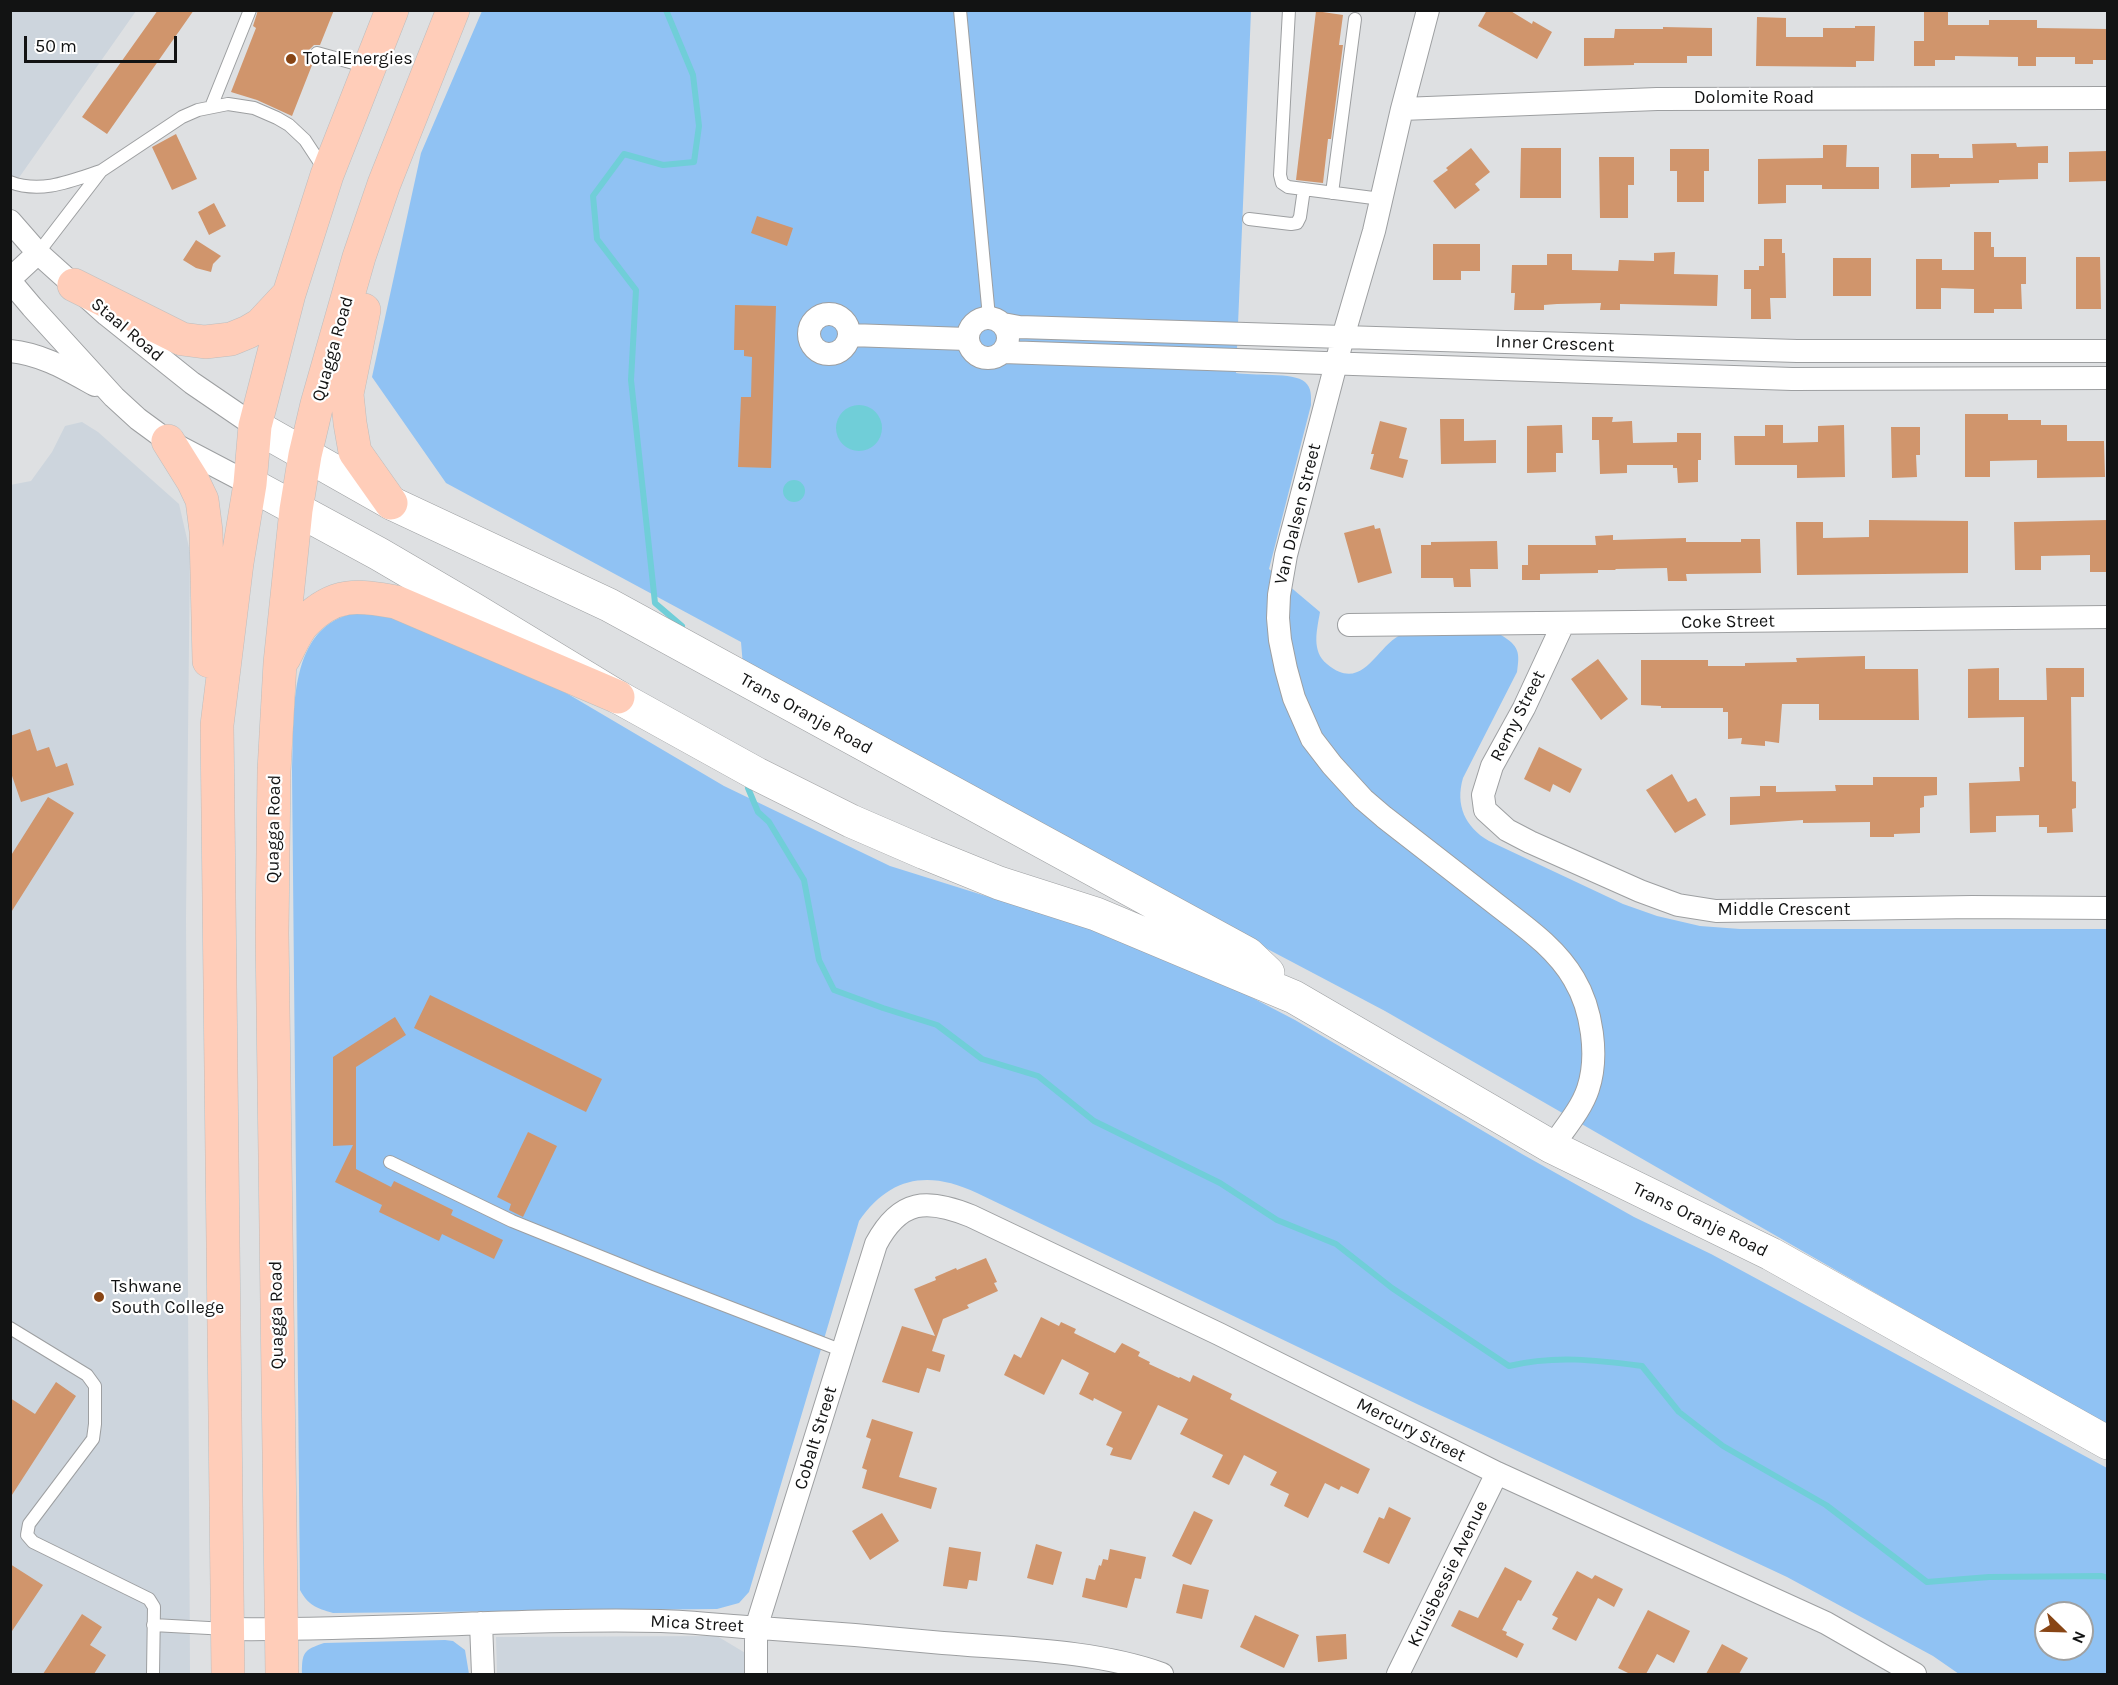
<!DOCTYPE html>
<style>
body{margin:0}
#map{position:relative;width:2118px;height:1685px;overflow:hidden;background:#dee0e2;font-family:Karla,sans-serif}
canvas{display:block}
.frame{position:absolute;inset:0;border:12px solid #121313;pointer-events:none}
.north{position:absolute;left:2034px;top:1601px;width:60px;height:60px;box-sizing:border-box;background:#fff;border:2px solid #a0a1a1;border-radius:50%;rotate:113deg;font-size:16px;font-weight:700;line-height:24px;text-align:center;color:#121313}
.north::after{content:'';display:block;margin:auto;width:21px;height:27px;background:#884515;clip-path:polygon(50% 0,100% 100%,50% 72%,0 100%)}
.scale{position:absolute;left:24px;top:36px;width:153px;height:27px;box-sizing:border-box;border:3px solid #121313;border-top:0;padding-left:8px;font-size:18px;line-height:21px;white-space:nowrap;color:#121313;-webkit-text-stroke:4px #fff;paint-order:stroke}
</style>
<div id="map">
<canvas width="2118" height="1685"></canvas>
<div class="frame"></div>
<div class="north">N</div>
<div class="scale">50 m</div>
</div>
<script>
const ctx = document.querySelector('canvas').getContext('2d');
ctx.lineJoin = 'round';
function paint(path, color) { ctx.fillStyle = color; ctx.fill(path, 'evenodd'); }
function stroke(path, color, width, dash) { ctx.strokeStyle = color; ctx.lineWidth = width; ctx.lineCap = dash ? 'butt' : 'round'; ctx.setLineDash(dash || []); ctx.stroke(path); }
function drawText(font, color, halo, rows, align = 'center') {
  ctx.font = font + ' Karla,sans-serif'; ctx.lineWidth = 4.5; ctx.setLineDash([]); ctx.textBaseline = 'middle'; ctx.strokeStyle = halo; ctx.fillStyle = color; for (const [text, x, y, turn = 0] of rows) {
    ctx.save(); ctx.translate(x, y); ctx.rotate((+turn || 0) * Math.PI / 180); ctx.textAlign = isNaN(turn) ? turn : align; if (halo) ctx.strokeText(text, 0, 0); ctx.fillText(text, 0, 0); ctx.restore();
  }
}
paint(new Path2D(`
 M11,11h125l-125,178z
 M82,422l16,10 81,72 11,48 -4,367 4,755h-179l-1,-1189 21,-4 21,-29 13,-26z
 M717,1636l50,30v8h-270l-1,-37z`), '#cdd5dd');
paint(new Path2D(`
 M482,11h769l-15,362c16,3 58,-1 69,9 7,6 6,15 6,23l-42,164 51,43c-3,18 -9,39 7,52 37,31 50,-21 76,-30 8,-2 20,0 28,0 23,1 47,1 70,1 18,11 19,17 16,37l-54,106c-8,27 2,49 26,63l134,63 34,12 43,10 40,3h367v497l-722,-415 -381,-201 -261,-144 -2,-24 -295,-159 -74,-106 49,-224z
 M379,609l155,65 190,112 166,80 233,73 74,30 98,51 227,134 112,63 77,37 396,214v206h-148l-26,-18 -146,-79 -368,-172 -442,-212c-48,-23 -87,-17 -118,28l-110,371 -10,11 -22,6 -384,4c-17,-5 -25,-8 -33,-23l-8,-818c3,-52 -7,-141 59,-158 9,-3 19,-3 28,-5zM2046,1613h36v36h-36z
 M445,1640l8,1 12,9 4,24h-167c0,-21 1,-24 22,-31z`), '#90c2f3');
paint(new Path2D(`
 M836 428a23 23 0 1 1 46 0a23 23 0 1 1-46 0Z
 M783 491a11 11 0 1 1 22 0a11 11 0 1 1-22 0Z`), '#70ced8');
stroke(new Path2D(`
 M666,10l27,65 6,51 -5,36 -31,3 -39,-11 -31,42 4,43 39,51 -5,90 24,223 27,23
 M748,788l10,24 11,10 35,58 15,80 15,30 49,18 54,17 45,34 56,17 56,45 126,62 57,37 59,24 56,44 117,78c46,-11 87,-6 133,0l37,46 44,34 103,59 101,77 62,-5 113,-1 6,2`), '#70ced8', 6);
paint(new Path2D(`
 M158,10h36l-87,124 -25,-17z
 M258,10h76l-14,35h-6l-5,5v6l5,4 -22,56 -35,-16 -26,-8 25,-64 -3,-2z
 M1487,10h22l23,14 1,-3 19,11 -15,27 -59,-33z
 M1924,10h24v15h41v-5h48v8l71,1v31h-15v4h-18v-7h-39v9h-18v-9l-63,-1v4h-20v6h-21v-25h10z
 M1316,11l27,4 -4,30h4l-12,94h-3l-5,44 -27,-3z
 M1757,17l29,1v19h37v-9h32v-2h20l-1,35h-18v6l-100,-1z
 M1663,27l49,1v28h-25v7h-53v2l-50,1v-28h30l1,-9h48z
 M176,134l21,45 -25,11 -20,-43z
 M2016,143l1,4 31,-1v17h-10v16l-39,1v3l-49,1v3l-39,1v-34h28v4h34l-1,-14z
 M1823,145h24l-1,22h33v22h-57v-4h-36v18l-28,1v-45l65,-1z
 M1471,148l19,24 -15,12 5,6 -25,19 -22,-28 15,-11 -2,-2z
 M1521,148h40v50h-41z
 M1670,149h39v22h-5v31h-27v-31h-7z
 M2108,151v30l-39,1v-30z
 M1599,157h35v28h-6v33h-28z
 M214,203l12,23 -17,9 -11,-23z
 M757,216l36,12 -6,18 -36,-13z
 M1974,232h17v15h3v10h32v27h-5l1,25h-28v4h-20v-24l-33,-1v21h-25v-50h26v11h32z
 M1764,239h18v14h3l1,45h-16l1,21h-20v-30h-7v-19h15v-4h5z
 M196,240l25,16 -8,8 -2,8 -15,-4 -13,-8z
 M1433,244h47v27h-19v9h-28z
 M1675,252l-1,22 44,1 -1,31 -97,-2v6h-20l1,-7 -44,1 -13,1v5h-30l1,-17h-4l1,-28h35v-11h25v16l46,1 1,-11 35,1v-8z
 M2076,257h24l1,52h-25z
 M1833,258h38v38h-38z
 M735,305l41,1 -5,162 -33,-1 3,-70h10l1,-40 -8,-1v-6h-10z
 M1965,414h43v6h33v5h26v16h37l1,36 -68,1v-18l-47,1v16h-25z
 M1592,417h21l-1,5 20,-1 1,22 44,-1v-9h24v27h-3v22l-20,1 -1,-15h-4v-3h-46v8l-27,1 -1,-34h-7z
 M1440,419h24v22l32,-1v23l-55,1z
 M1380,421l27,7 -8,30 9,2 -5,18 -33,-9 4,-15h-3z
 M1562,425l1,28h-7v19l-29,1v-47z
 M1765,425h18v18l35,-1v-16l26,-1 1,52 -48,1v-13h-62l-1,-29h31z
 M1891,427h29v28h-4l1,22 -25,1z
 M1869,520l99,1v52l-171,2 -1,-53h27v16l46,-1z
 M2108,520v52h-18v-17l-49,1v14h-26l-1,-48z
 M1374,525l1,4 5,-1 12,45 -34,10 -14,-50z
 M1613,535v5l73,-2v4h55v-3h19l1,34 -75,1 1,7h-19l-1,-13 -52,1 1,1h-18v3l-58,1v6h-18v-15h6v-20h68l-1,-9z
 M1497,541l1,28h-28l1,18h-17l-1,-9h-32v-33h10v-3z
 M1865,656v13h53l1,51h-100v-16h-37l-3,39 -14,-2v5l-24,-2 1,-6 -14,1v-27h-5v-4h-62v-2l-20,-1v-45h67v6h37v-3l52,-1 -1,-4z
 M1598,659l30,40 -27,21 -30,-41z
 M1999,668v32h48l-1,-32h38v29h-13l1,84 4,1v26l-4,1 1,23 -26,1v-6h-8v-12l-43,1v16l-26,1 -1,-50 51,-2 -1,-14h5v-50l-56,1v-49z
 M30,729l7,22 12,-4 7,20 11,-4 7,22 -53,17 -11,-32v-34z
 M1539,747l43,22 -12,24 -17,-9 -3,8 -26,-13z
 M1672,774l16,28 8,-4 10,17 -31,18 -29,-43z
 M1873,777h64v18l-13,1v11l-4,1v25l-26,1v3h-24v-15l-67,1v-3l-73,5v-28l30,-1v-10h16v6l60,-1 -1,-6h38z
 M48,797l26,16 -64,101v-57z
 M430,995l172,84 -16,33 -172,-84z
 M395,1017l11,18 -50,32v102l35,18 3,-6 59,29 -2,5 52,25 -9,19 -52,-25 -3,7 -60,-29 3,-7 -47,-23 18,-37 -20,1v-89z
 M528,1132l29,14 -34,71 -14,-7 2,-6 -14,-7z
 M986,1258l11,24 -3,1 4,8 -31,14 2,3 -26,11 -11,32 13,4 -5,17 -13,-4 -8,25 -37,-11 20,-56 33,10 -21,-47 22,-9 -1,-3 21,-9 1,2z
 M1041,1317l18,9 2,-4 15,7 -2,4 41,20 7,-10 18,9 -2,4 12,6 -1,2 30,14 1,-1 10,5 3,-7 39,19 -2,5 140,70 -12,25 -17,-8 -2,4 -14,-7 -17,35 -24,-12 5,-12 -19,-9 7,-13 -33,-17 -15,30 -17,-8 11,-22 -43,-21 8,-15 -30,-14 -27,55 -21,-5 3,-7 -7,-3 16,-33 -28,-14 -1,3 -14,-7 10,-21 -27,-14 -18,36 -40,-20 10,-21 7,4z
 M56,1382l20,14 -66,102v-100l25,16z
 M872,1419l41,13 -14,45 38,11 -6,21 -69,-21 5,-18 -5,-2 9,-29 -5,-2z
 M1389,1507l22,11 -22,46 -26,-12 16,-35 5,2z
 M1194,1511l19,9 -22,45 -19,-9z
 M882,1513l17,28 -29,19 -18,-29z
 M1036,1544l26,8 -9,33 -26,-7z
 M949,1547l32,5 -4,29 -8,-1 -2,9 -24,-3z
 M1110,1549l36,8 -5,22 -6,-1 -8,30 -45,-11 4,-19 9,2 4,-15 2,1 2,-7 5,1z
 M10,1564l33,21 -33,49z
 M1505,1567l27,14 -11,20 -3,-1 -16,30 5,2 -1,3 18,9 -7,14 -66,-32 8,-16 19,8z
 M1577,1571l15,8 3,-4 28,14 -9,18 -16,-9 -22,43 -24,-12 6,-11 -6,-3z
 M1183,1584l26,6 -7,29 -26,-6z
 M1648,1610l42,21 -16,32 -17,-9 -11,20h-16l-12,-6z
 M82,1614l20,13 -12,18 16,10 -12,19h-51z
 M1255,1615l44,20 -15,33 -44,-21z
 M1346,1634l1,25 -29,3 -2,-26z
 M1722,1644l26,14 -9,16h-33z`), '#d0956c');
const service = new Path2D(`
 M960,10l29,307
 M1289,10l-9,165 2,8 6,4 93,12
 M317,53l51,14
 M211,107l39,-97
 M10,182c31,12 61,-1 91,-11
 M1332,193l23,-174
 M1249,219l42,5 6,-1 3,-6 4,-28
 M38,253l63,-82 81,-54 16,-7 30,-6 26,4 23,10 12,7 16,15 19,29
 M390,1162l122,59 139,56 192,74
 M10,1328l77,47 8,11v38l-2,15 -64,85 -2,11 6,7 116,57 5,8 -1,67
 M153,1625l74,4`);
const minor = new Path2D(`
 M1428,10l-26,99 -28,122 -31,106 -57,218 -7,40 -1,23 2,22 6,29 8,29 18,41 20,26 31,34 21,18c36,28 72,56 108,84 29,23 63,45 82,78 18,30 25,77 14,110 -7,21 -24,40 -36,58
 M1402,109l255,-10 451,-1
 M10,221l28,32 69,62 85,68 63,43
 M10,279l28,-26
 M10,281l22,26 82,90 24,22 30,22 82,43
 M809 334a20 20 0 1 1 40 0a20 20 0 1 1-40 0Z
 M968 338a20 20 0 1 1 40 0a20 20 0 1 1-40 0Z
 M1003,324l16,3 778,24h311
 M850,335l117,4
 M10,351c32,3 58,19 85,34
 M1003,352l789,27 316,-1
 M1563,624l-39,84 -32,58 -9,29 2,15 22,20 23,12 110,49 38,14 38,6 256,-4 136,1
 M1349,625l759,-8
 M481,1623l2,51
 M227,1629c145,2 290,-11 434,-8 33,1 66,5 99,7 61,4 122,9 183,15 72,6 152,7 219,31
 M756,1674v-46l120,-384c24,-45 51,-46 95,-28l248,118 278,139 329,150 89,51
 M1398,1674l99,-201`);
const secondary = new Path2D(`
 M255,426l136,77 218,102 639,349 20,19
 M250,484l129,70 94,55 145,88 139,77 94,47 74,32 74,30 97,31 198,83 258,150 219,107 337,189`);
const primary = new Path2D(`
 M74,285l108,54 23,3 26,-3 17,-7 12,-7 28,-30
 M364,310l-17,84 3,29 5,29 36,51
 M168,441l25,40 9,19 4,31 3,130
 M284,658c6,-11 12,-27 21,-36 29,-30 53,-27 91,-20l222,95
 M228,1674l-11,-949 20,-162 13,-79 5,-58 34,-132 38,-119 65,-165
 M282,1674l-10,-741 2,-162 6,-108 16,-153 9,-55 12,-51 42,-147 25,-73 69,-174`);
stroke(service, '#9d9fa1', 14);
stroke(minor, '#9d9fa1', 24);
stroke(secondary, '#9d9fa1', 34);
stroke(primary, '#bdbdbd', 34);
stroke(service, '#fff', 12);
stroke(minor, '#fff', 22);
stroke(secondary, '#fff', 33);
stroke(primary, '#ffcdb9', 33);
for (const [x, y, r, color] of [
 [291,59,6,"#884515"],
 [99,1297,6,"#884515"]
]) { const dot = new Path2D(); dot.arc(x, y, r, 0, 2 * Math.PI); ctx.fillStyle = color; ctx.fill(dot); stroke(dot, '#fff', 2); }
drawText('18px', '#121313', '#fff', [
 ["TotalEnergies",303,59],
 ["Tshwane",111,1287],
 ["South College",111,1308]
], 'left');
drawText('18px', '#121313', '#fff', [
 ["Dolomite Road",1754,98],
 ["Staal Road",127,330,40],
 ["Inner Crescent",1555,344,2],
 ["Quagga Road",333,349,-74],
 ["Van Dalsen Street",1298,514,-76],
 ["Coke Street",1728,622,-1],
 ["Trans Oranje Road",806,714,29],
 ["Remy Street",1518,716,-63],
 ["Quagga Road",274,829,-89],
 ["Middle Crescent",1784,910],
 ["Trans Oranje Road",1700,1220,26],
 ["Quagga Road",277,1315,-91],
 ["Mercury Street",1411,1430,27],
 ["Cobalt Street",816,1438,-73],
 ["Kruisbessie Avenue",1448,1574,-64],
 ["Mica Street",697,1624,3]
]);
</script>
